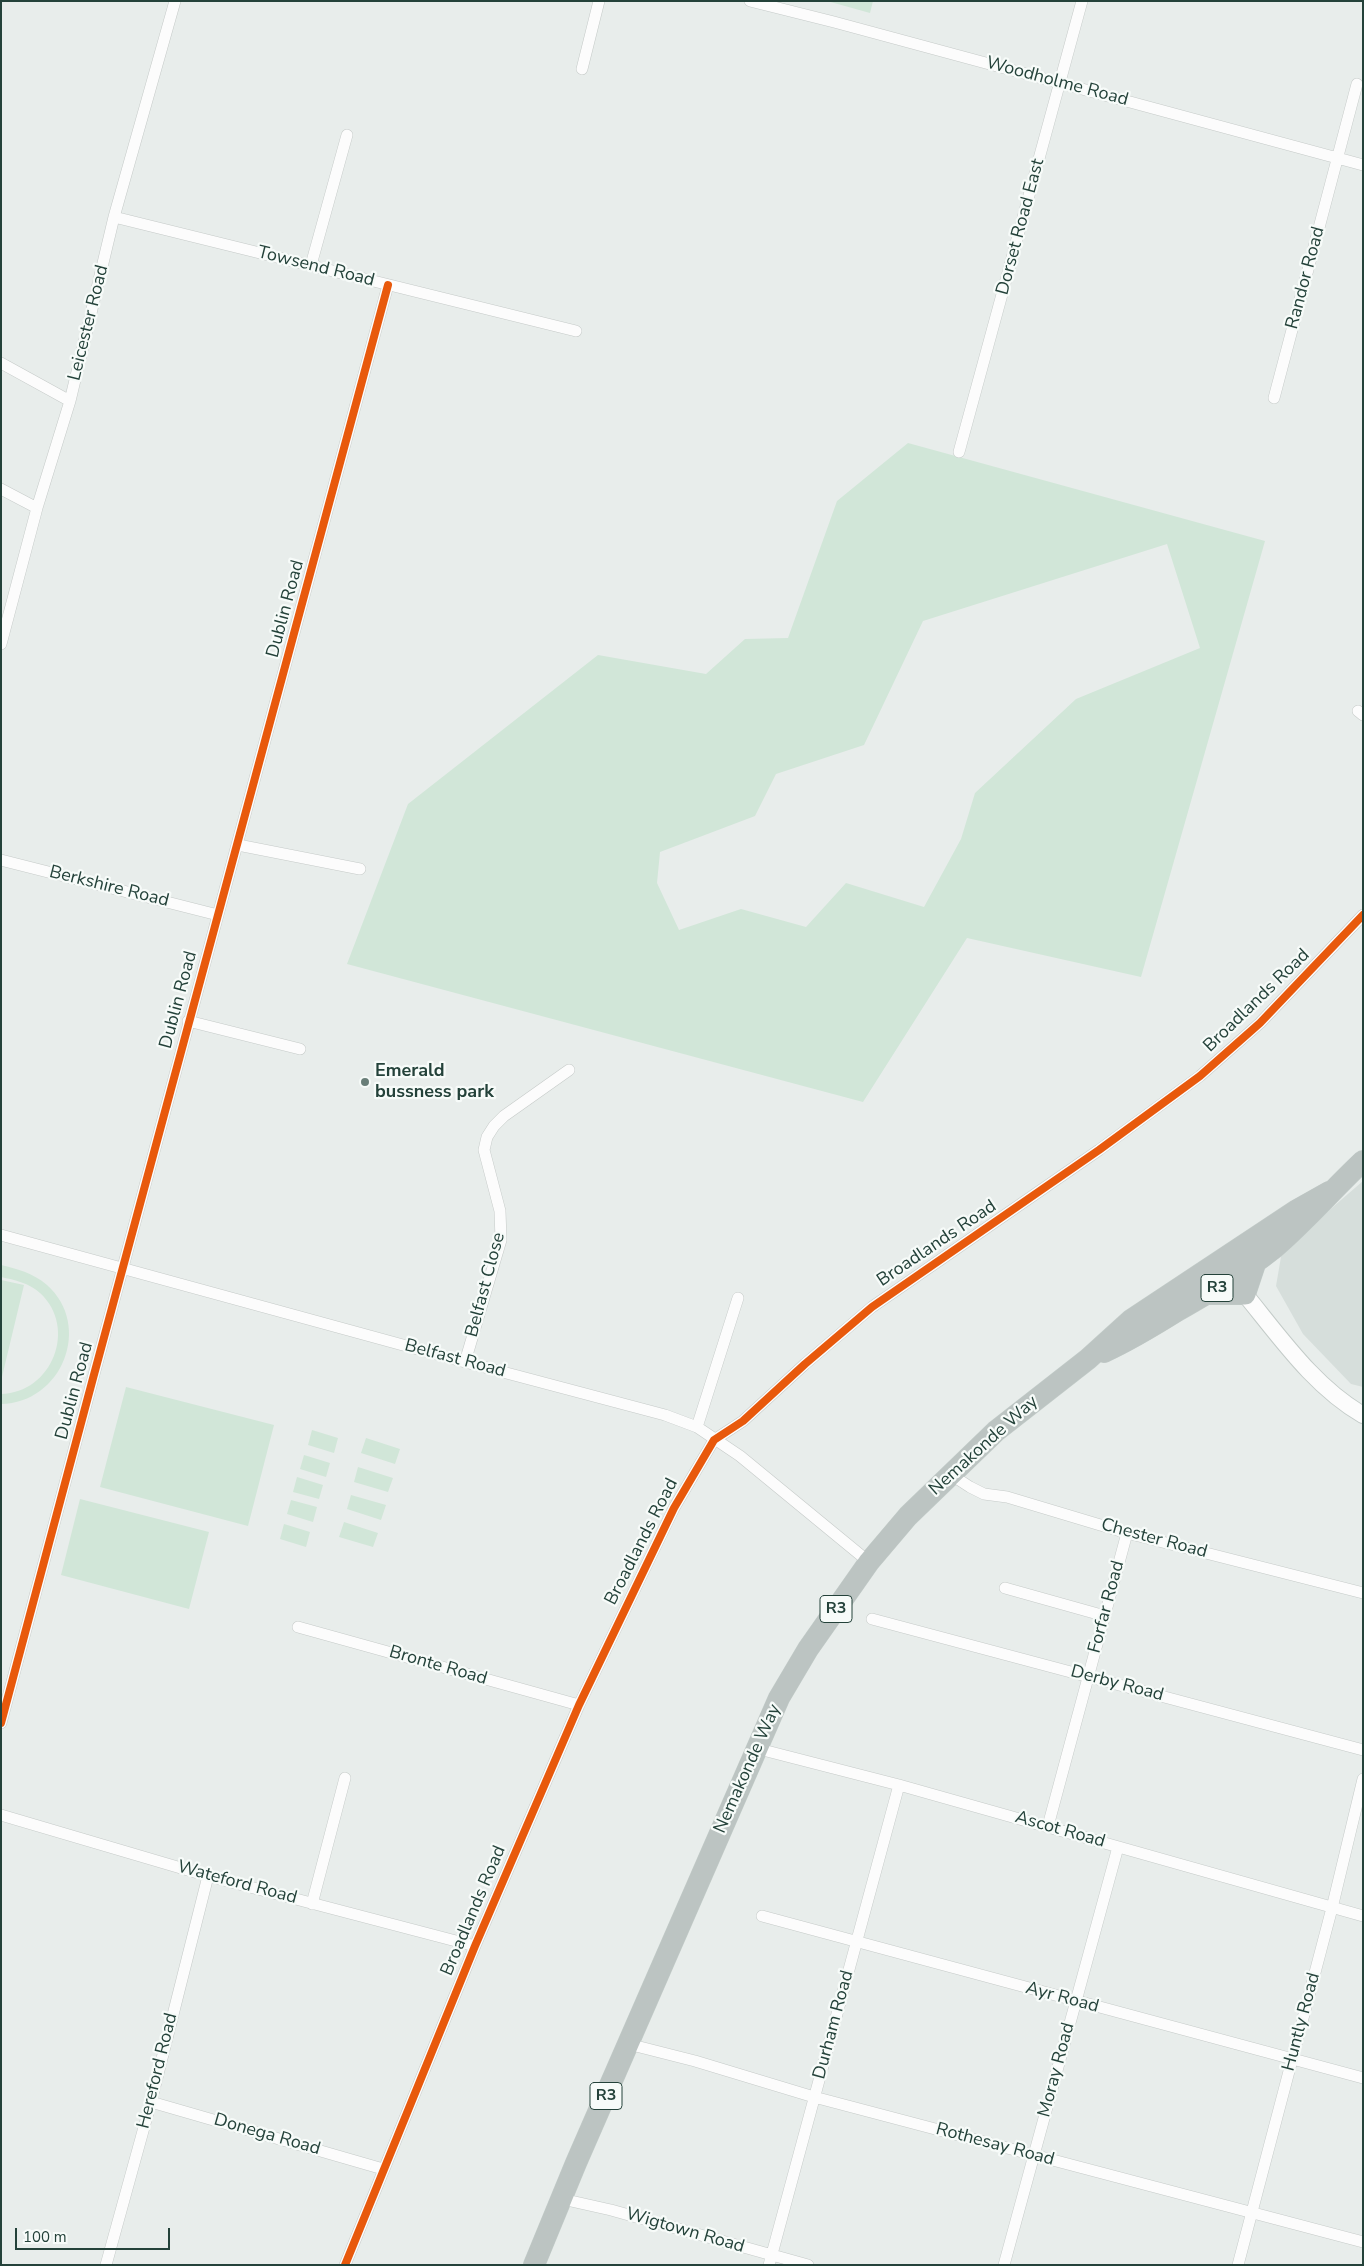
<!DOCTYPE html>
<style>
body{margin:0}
#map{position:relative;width:1364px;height:2266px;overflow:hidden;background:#e8edeb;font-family:"Nunito Sans",sans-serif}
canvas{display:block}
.frame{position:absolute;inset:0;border:2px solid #24423a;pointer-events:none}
.scale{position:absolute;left:15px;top:2228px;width:155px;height:22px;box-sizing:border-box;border:2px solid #24423a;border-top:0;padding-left:6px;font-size:15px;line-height:18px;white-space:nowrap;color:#24423a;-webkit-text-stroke:4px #f7fbf9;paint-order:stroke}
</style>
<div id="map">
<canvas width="1364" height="2266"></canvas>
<div class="frame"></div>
<div class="scale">100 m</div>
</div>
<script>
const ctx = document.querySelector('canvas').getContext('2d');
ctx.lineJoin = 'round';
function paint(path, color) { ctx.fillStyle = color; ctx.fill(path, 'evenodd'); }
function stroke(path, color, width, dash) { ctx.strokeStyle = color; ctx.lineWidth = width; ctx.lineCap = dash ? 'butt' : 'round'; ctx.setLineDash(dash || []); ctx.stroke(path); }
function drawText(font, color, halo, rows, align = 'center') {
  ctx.font = font + ' "Nunito Sans",sans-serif'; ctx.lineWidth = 4.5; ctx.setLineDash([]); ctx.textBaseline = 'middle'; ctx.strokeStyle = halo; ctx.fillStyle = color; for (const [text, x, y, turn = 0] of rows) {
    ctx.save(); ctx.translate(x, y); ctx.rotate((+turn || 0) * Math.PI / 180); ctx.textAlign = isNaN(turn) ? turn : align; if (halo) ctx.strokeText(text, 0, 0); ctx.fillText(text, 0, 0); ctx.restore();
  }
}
paint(new Path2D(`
 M1363,1181v206l-12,-3 -48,-50 -27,-48 6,-35z`), '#d6dedb');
paint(new Path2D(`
 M827,1h46l-3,12z
 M908,443l357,98 -124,436 -174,-39 -104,164 -516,-138 61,-160 190,-149 108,19 39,-35 43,-1 49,-137zM1167,544l33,104 -124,51 -101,94 -14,46 -37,68 -78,-24 -40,44 -65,-18 -62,21 -22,-47 3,-31 95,-36 21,-42 88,-29 59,-124z
 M1,1265c17,4 32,8 46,20 46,41 15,118 -46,119v-10c51,-1 77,-66 39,-101 -11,-10 -25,-13 -39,-16z
 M1,1280l23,5 -23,96z
 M126,1387l148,38 -26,101 -148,-39z
 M312,1430l26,8 -4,15 -26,-8z
 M366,1438l34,11 -5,15 -34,-11z
 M304,1455l26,8 -4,14 -26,-8z
 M358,1467l35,11 -5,14 -34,-10z
 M297,1477l26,8 -4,14 -26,-7z
 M351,1495l35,10 -5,15 -34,-11z
 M80,1499l129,33 -20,77 -128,-34z
 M291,1500l26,7 -4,15 -26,-8z
 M344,1522l34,11 -5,14 -34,-10z
 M284,1524l26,8 -4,15 -26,-8z`), '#d1e6d8');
const street = new Path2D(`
 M750,1l84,21 529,143
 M582,69l17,-68
 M114,217l462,114
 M311,265l36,-130
 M1,363l69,38
 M1274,398l83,-314
 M959,452l123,-451
 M1,489l36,19
 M1,644l36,-136 33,-107 44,-184 61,-216
 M1358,711l5,4
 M238,845l122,24
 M1,860l217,55
 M188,1021l112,28
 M1,1235l464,127 200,53 32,12 43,29 129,106
 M465,1362l36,-122 -1,-29 -16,-61 3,-13 7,-11 10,-10 65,-46
 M697,1427l41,-129
 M950,1474l20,13 14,7 23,3 120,36 236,60
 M1005,1588l100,28
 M872,1619l491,131
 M298,1627l281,78
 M1,1723c127,-480 259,-959 387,-1438
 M755,1748l144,37 464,131
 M1,1815l207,61 267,70
 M1048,1826l79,-293
 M312,1904l33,-126
 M762,1916l601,162
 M628,2044l67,17 119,36 549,145
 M151,2102l232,67
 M562,2199l49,11 197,55
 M106,2265l45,-163 57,-226
 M345,2265l130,-319 104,-241 95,-197 40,-68 29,-19 62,-57 67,-57 227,-157 101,-74 60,-53 103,-108
 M769,2265l130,-480
 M1004,2265l114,-418
 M1238,2265l94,-357 31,-129`);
const secondary = new Path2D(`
 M1238,1286c38,45 73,99 125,129`);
const highway = new Path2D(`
 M1207,1294h38l11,-33
 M1104,1352c26,-12 49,-26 73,-41 33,-19 66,-38 96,-62 32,-27 59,-59 90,-88
 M534,2265l42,-102 203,-465 29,-49 61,-87 39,-46 88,-85 92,-72 43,-39 166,-110 32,-18`);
stroke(street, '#c5cac8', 12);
stroke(secondary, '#c3cbc8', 18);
stroke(highway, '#c3ccc9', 22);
stroke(street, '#fcfcfc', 11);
stroke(secondary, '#fcfcfc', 16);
stroke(highway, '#bcc4c2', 21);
stroke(new Path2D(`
 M1,1723c127,-480 259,-959 387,-1438
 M345,2265l130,-319 104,-241 95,-197 40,-68 29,-19 62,-57 67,-57 227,-157 101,-74 60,-53 103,-108`), '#e8590c', 8);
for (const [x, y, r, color] of [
 [365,1082,5,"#697e78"]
]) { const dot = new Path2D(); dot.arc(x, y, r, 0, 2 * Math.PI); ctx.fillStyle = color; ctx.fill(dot); stroke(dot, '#f7fbf9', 2); }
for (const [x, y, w] of [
 [1217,1288,32],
 [836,1609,32],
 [606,2096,32]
]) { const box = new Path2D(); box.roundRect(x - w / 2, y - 13.5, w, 27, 4); ctx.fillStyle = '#f7fbf9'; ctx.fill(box); stroke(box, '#24423a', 1); }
drawText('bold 16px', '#24423a', null, [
 ["R3",1217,1288],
 ["R3",836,1609],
 ["R3",606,2096]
]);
drawText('18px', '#24423a', '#f7fbf9', [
 ["Woodholme Road",1057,82,15],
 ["Dorset Road East",1021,227,-75],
 ["Towsend Road",316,267,14],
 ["Randor Road",1306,278,-75],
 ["Leicester Road",89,323,-76],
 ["Dublin Road",286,609,-75],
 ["Berkshire Road",109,887,14],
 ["Dublin Road",179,1000,-75],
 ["Broadlands Road",1257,1001,-44],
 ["Broadlands Road",937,1244,-34],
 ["Belfast Close",486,1285,-75],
 ["Belfast Road",455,1359,15],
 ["Dublin Road",75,1391,-75],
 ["Nemakonde Way",984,1446,-42],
 ["Chester Road",1154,1539,15],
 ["Broadlands Road",642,1542,-63],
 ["Forfar Road",1107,1607,-75],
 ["Bronte Road",438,1666,16],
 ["Derby Road",1117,1684,15],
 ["Nemakonde Way",748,1769,-66],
 ["Ascot Road",1060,1830,16],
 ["Wateford Road",237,1883,15],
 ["Broadlands Road",474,1911,-67],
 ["Ayr Road",1062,1998,15],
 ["Huntly Road",1302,2022,-75],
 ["Durham Road",834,2025,-75],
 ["Moray Road",1057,2070,-75],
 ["Hereford Road",158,2071,-76],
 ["Donega Road",267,2135,16],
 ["Rothesay Road",995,2145,15],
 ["Wigtown Road",685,2231,16]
]);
drawText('bold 18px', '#24423a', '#f7fbf9', [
 ["Emerald",375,1072],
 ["bussness park",375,1093]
], 'left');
</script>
